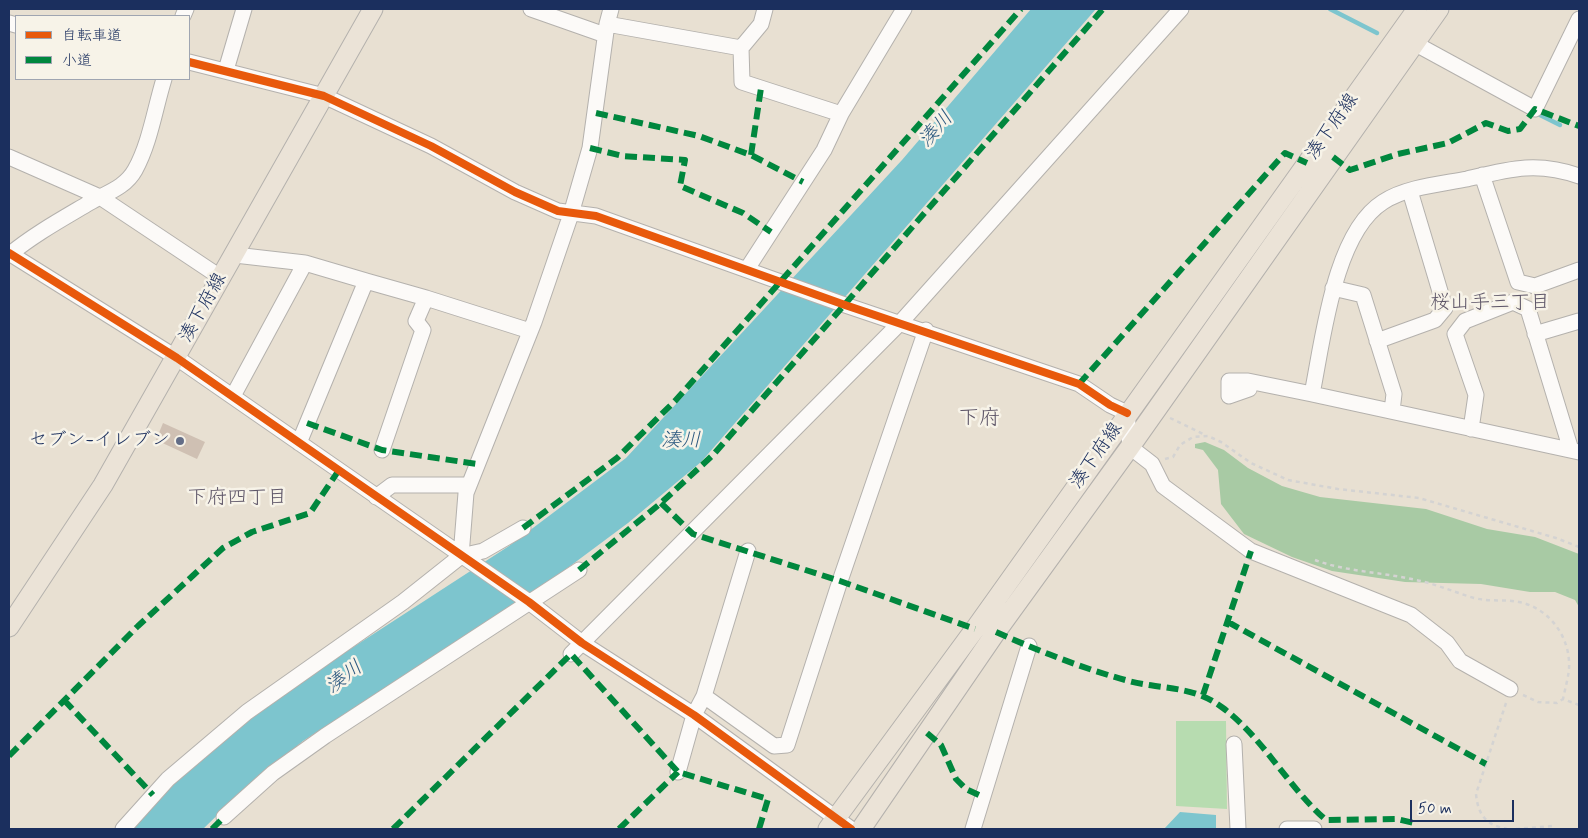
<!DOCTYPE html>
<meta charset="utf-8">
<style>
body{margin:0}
#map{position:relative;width:1588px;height:838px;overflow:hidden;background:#e8e0d2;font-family:Mynerve,"Klee One",sans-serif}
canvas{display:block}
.frame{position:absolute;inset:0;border:10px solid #1b2f5e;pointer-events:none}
.legend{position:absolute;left:15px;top:15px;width:175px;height:65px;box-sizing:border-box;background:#f7f3e8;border:1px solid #9fa5b1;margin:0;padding:6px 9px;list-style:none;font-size:15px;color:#1b2f5e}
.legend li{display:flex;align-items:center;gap:10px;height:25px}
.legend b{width:25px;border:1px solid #9fa5b1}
.scale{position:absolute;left:1410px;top:800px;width:104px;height:22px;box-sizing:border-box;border:2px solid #1b2f5e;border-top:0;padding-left:6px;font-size:15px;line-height:18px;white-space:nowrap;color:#1b2f5e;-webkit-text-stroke:4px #f7f3e8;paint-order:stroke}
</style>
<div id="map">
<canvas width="1588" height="838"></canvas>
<div class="frame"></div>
<ul class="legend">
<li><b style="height:6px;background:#e8590c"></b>自転車道</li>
<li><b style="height:6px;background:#00873e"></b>小道</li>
</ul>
<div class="scale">50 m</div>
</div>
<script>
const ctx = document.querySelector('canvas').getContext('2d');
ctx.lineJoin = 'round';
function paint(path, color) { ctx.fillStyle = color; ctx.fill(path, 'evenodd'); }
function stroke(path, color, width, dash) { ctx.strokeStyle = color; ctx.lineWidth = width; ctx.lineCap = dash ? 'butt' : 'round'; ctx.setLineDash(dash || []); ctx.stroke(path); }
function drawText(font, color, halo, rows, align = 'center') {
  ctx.font = font + ' Mynerve,"Klee One",sans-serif'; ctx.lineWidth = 5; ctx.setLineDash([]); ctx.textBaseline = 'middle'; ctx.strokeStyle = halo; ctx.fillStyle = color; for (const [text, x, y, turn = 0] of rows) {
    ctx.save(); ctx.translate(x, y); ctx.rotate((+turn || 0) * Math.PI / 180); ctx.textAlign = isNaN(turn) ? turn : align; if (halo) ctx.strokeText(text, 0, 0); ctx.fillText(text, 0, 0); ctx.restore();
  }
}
paint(new Path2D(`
 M1176,721h50l1,88 -51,-3z`), '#b7dcb0');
paint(new Path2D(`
 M1205,442l19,8 24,18 34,18 38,11 106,12 61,20 48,8 44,17v53l-4,-7 -20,-8h-25l-49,-8 -76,-2 -73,-11 -40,-14 -48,-23 -23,-30 -3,-34 -15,-20 -8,-2v-4z`), '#a8caa4');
paint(new Path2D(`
 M1031,9h65l-395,453 -73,61 -86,64 -239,154 -68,57 -32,31h-73l31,-34 86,-73 54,-41 208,-135 117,-88 276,-298z
 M1180,812l36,3v14h-52z`), '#7dc5ce');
stroke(new Path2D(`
 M1330,9l47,24
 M1534,112l26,13`), '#7dc5ce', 4.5);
paint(new Path2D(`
 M163,423l42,19 -8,17 -41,-19z`), '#cfc0b3');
const minor = new Path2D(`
 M531,9l74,26
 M183,16l3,-7
 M9,23l7,2
 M607,24l134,24 20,-24 4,-15
 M1414,43l121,66 44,-90
 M741,48l1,34 99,32
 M189,62l135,34 107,50 84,46 43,19 38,5 249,89 234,79 31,21 17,8 3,34 22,17 11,22 88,65 160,64 36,28 13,18 50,28
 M226,70l18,-61
 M9,157l91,40 120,80
 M1482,175l36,107 17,4 44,-16
 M1579,176c-42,-15 -70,-7 -112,3 -26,5 -61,8 -84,23 -49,31 -60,138 -71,192l267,58
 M9,253l168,105 352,244 53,41 112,72 157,114
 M9,255c24,-20 53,-36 80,-52 17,-10 36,-15 46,-33 15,-27 20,-62 29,-91
 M235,255l70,8
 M747,269l77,-119 17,-36 63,-105
 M1333,288l30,7 31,99 -2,17
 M426,298l104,33
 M1535,334l44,-13
 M1377,341l58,-21 10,-12 -35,-117
 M1248,381l1,8 -20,7v-15h19l64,13
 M233,396l72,-133 61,18
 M1471,429l5,-34 -21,-61 10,-13 48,-19 15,7 43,141
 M299,443l67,-162 60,17 -10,23 7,9 -41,120
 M376,497l16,-12h77
 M461,556l5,-63 68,-171 37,-108 19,-66 17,-124 4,-15
 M571,654l330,-332 280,-313
 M704,696l70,50 13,-1 53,-164 86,-251
 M1234,744l4,85
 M678,772l16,-57 10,-19 44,-145
 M224,817l49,-44 52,-37 254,-166
 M123,829l45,-50 79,-67 156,-110 58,-46 22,-5 40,-23
 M973,829l56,-183
 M1287,829h27`);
const major = new Path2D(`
 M9,627l94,-142 270,-476
 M828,829l147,-200 442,-620
 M861,829l135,-197 134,-185 309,-438`);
stroke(minor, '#b4b1ad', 17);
stroke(major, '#b4b1ad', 21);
stroke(new Path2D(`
 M1170,418l35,17
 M1165,459l8,-2 7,-12 13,-8 15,-1 13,6 30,21 37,17 50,9 81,9 137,40 23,9
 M1315,560c32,12 67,12 101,20 20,4 38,12 58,18 16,4 31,1 45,4 30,6 52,35 50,67 -1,10 -4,20 -6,30
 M1523,695l15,7 19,1 6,-4 16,6
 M1506,703l-30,91c2,21 10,31 31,35
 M1516,829l37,-3`), '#d4d3d2', 2.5, [4, 4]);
stroke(minor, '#fcfaf8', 15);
stroke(major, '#ebe3d7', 19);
stroke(new Path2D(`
 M596,113l103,23 52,19 52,27
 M590,148l33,8 62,4 -5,26 63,27 28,19
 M751,155l10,-67
 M1333,157l17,13 48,-16 50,-11 38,-20 22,8 12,-2 15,-20 44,17
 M1079,384l206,-231 22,10
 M307,423l75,27 95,14
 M661,503l32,31 147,47 135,48
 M523,528l94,-70 58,-57 346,-392
 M579,570l82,-67 52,-48 390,-446
 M1228,622l258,142
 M996,632c43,19 88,37 133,49 34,9 64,4 94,27 41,31 65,79 103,112l71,-1 17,4
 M1203,695l48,-144
 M64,700l89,95
 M927,733l14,12 15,34 10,10 17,8
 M9,756l129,-130 85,-78 29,-16 58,-19 29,-43
 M212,829l12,-12
 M393,829l178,-175 107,118 90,27 -9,30
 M619,829l59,-57`), '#00873e', 6, [12, 6]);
stroke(new Path2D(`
 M189,62l135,34 107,50 84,46 43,19 38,5 249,89 234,79 31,21 17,8
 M9,253l168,105 352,244 53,41 112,72 157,114`), '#e8590c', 8);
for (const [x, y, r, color] of [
 [180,441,5,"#636d87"]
]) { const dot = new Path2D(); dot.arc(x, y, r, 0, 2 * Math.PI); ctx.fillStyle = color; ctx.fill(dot); stroke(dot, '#f7f3e8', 2); }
drawText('19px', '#1b2f5e', '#f7f3e8', [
 ["湊下府線",1333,127,-55],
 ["湊下府線",204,308,-61],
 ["湊下府線",1097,456,-55]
]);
drawText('19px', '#1b2f5e', '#f7f3e8', [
 ["セブン-イレブン",170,441]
], 'right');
drawText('italic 20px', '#2b587f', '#f7f3e8', [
 ["湊川",937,130,-48],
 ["湊川",681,442],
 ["湊川",345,678,-37]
]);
drawText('20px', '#5e5668', '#f7f3e8', [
 ["桜山手三丁目",1490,304],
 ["下府四丁目",237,499]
]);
drawText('21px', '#5e5668', '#f7f3e8', [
 ["下府",979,420]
]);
</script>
